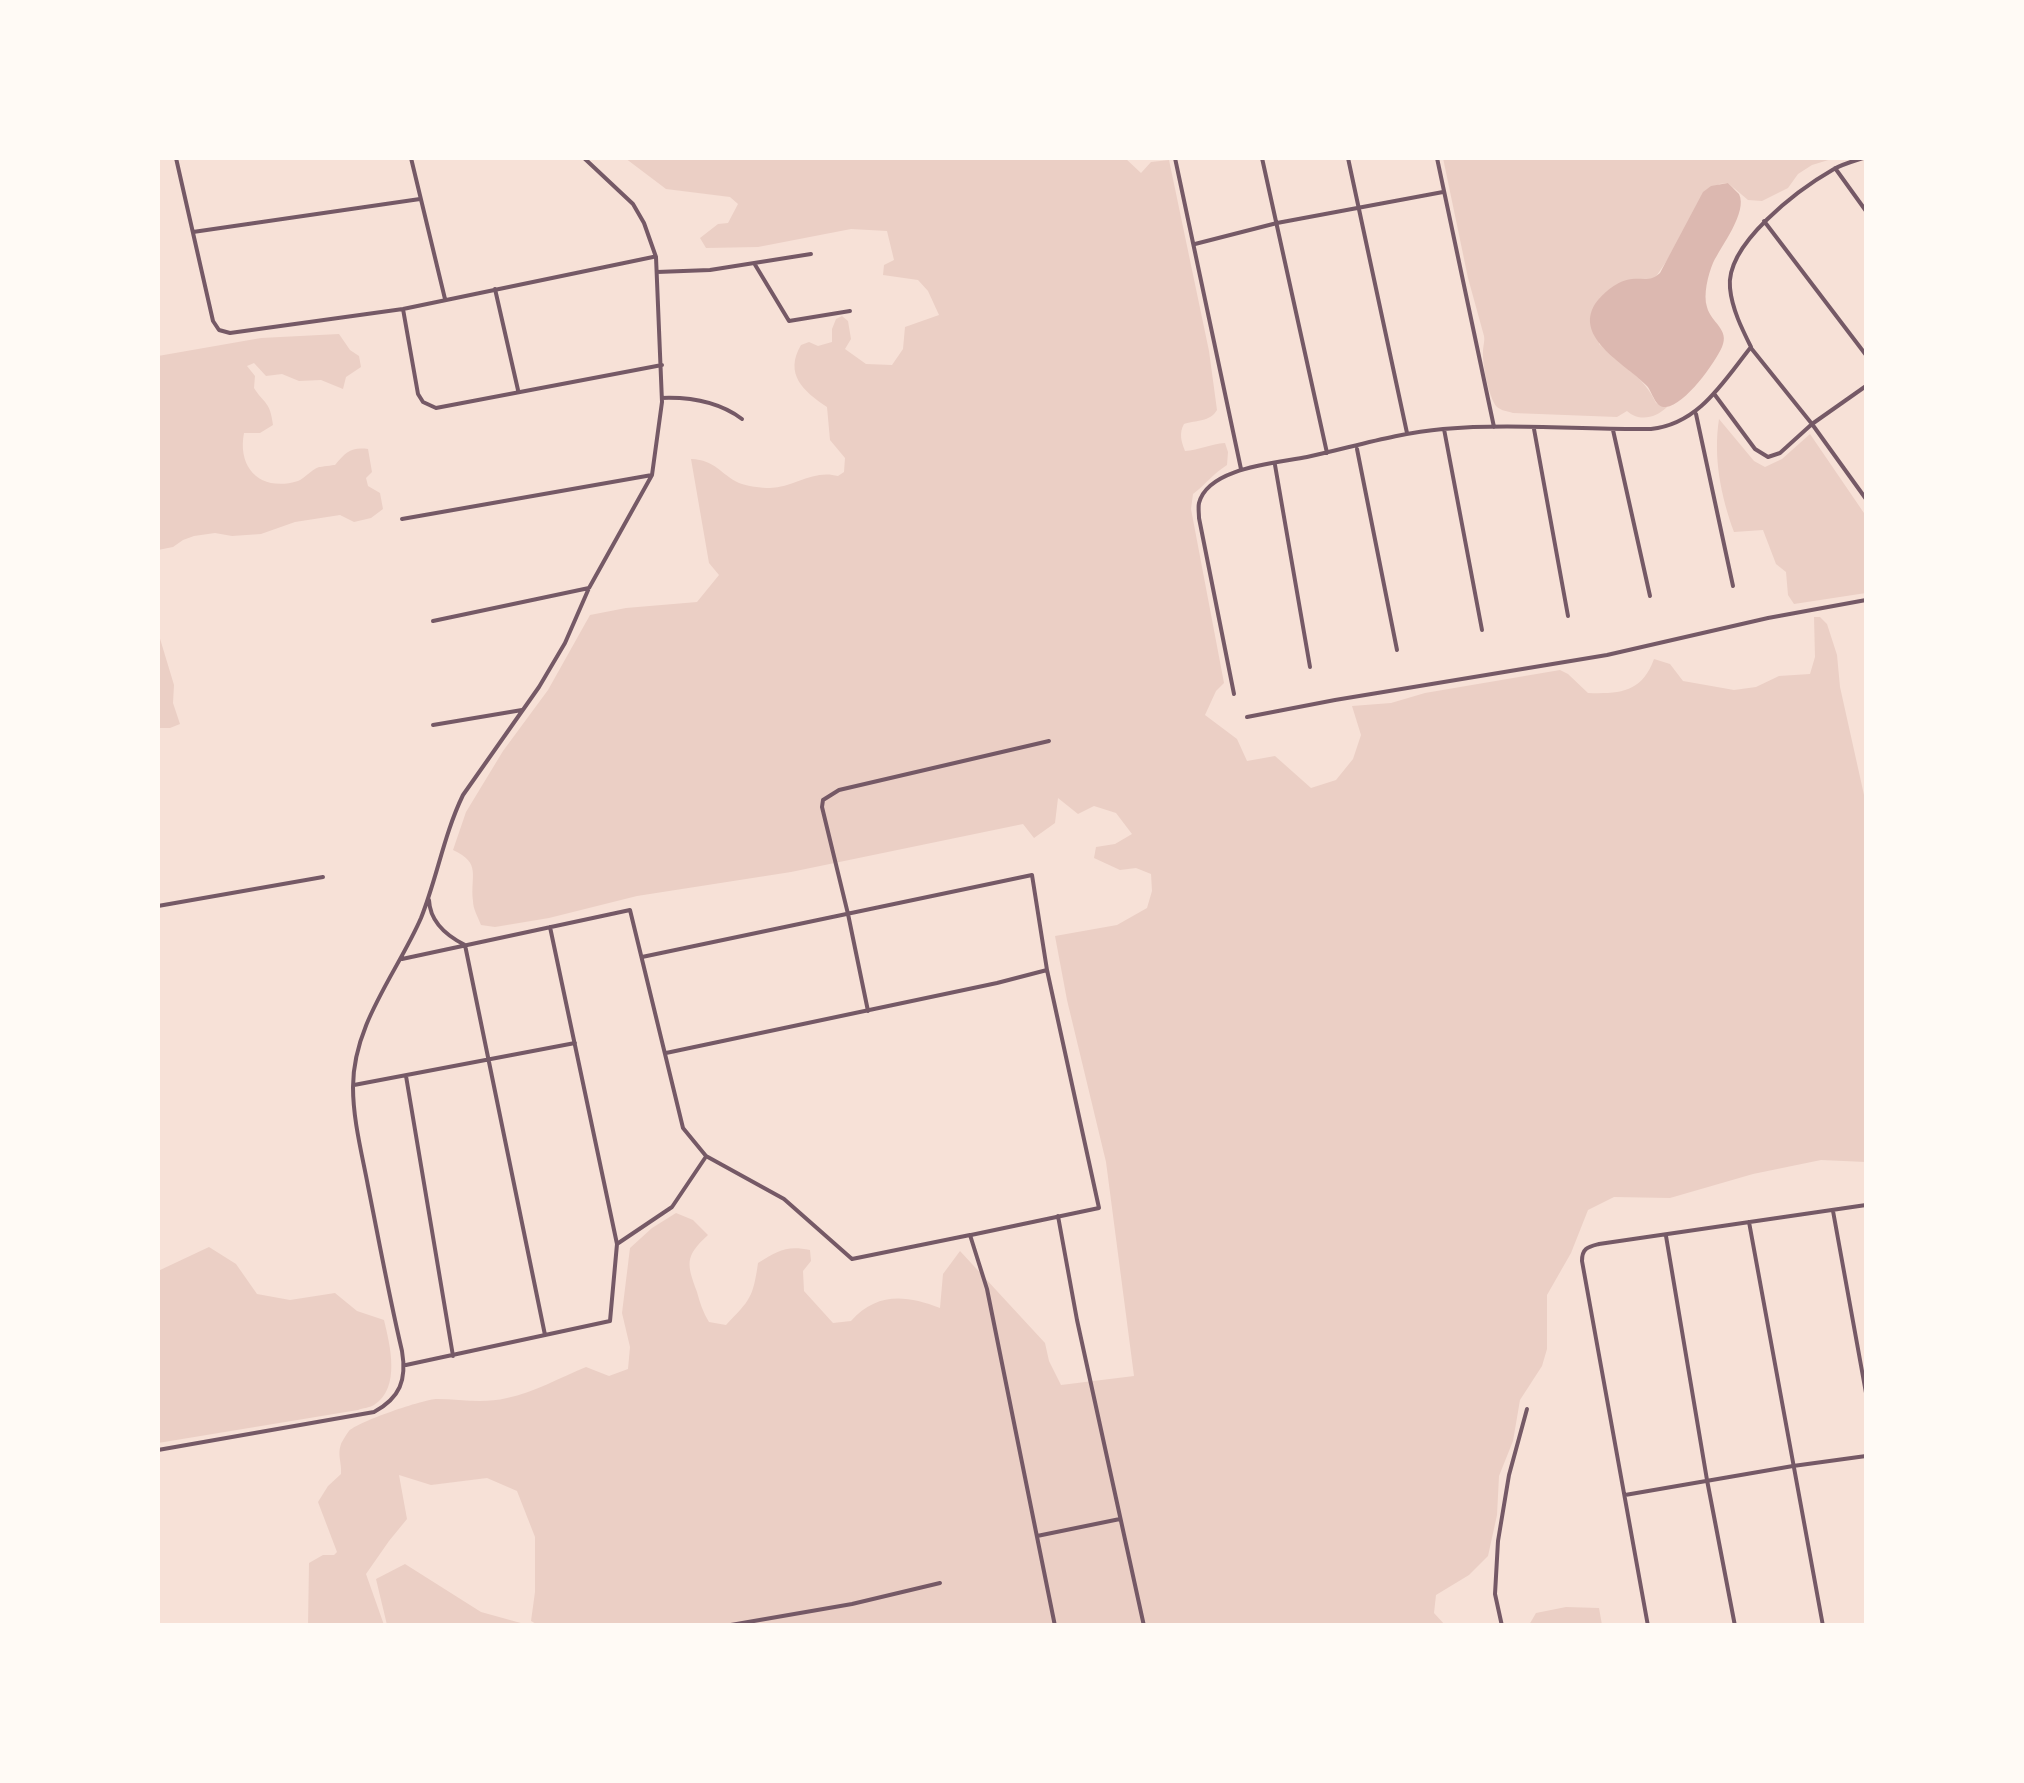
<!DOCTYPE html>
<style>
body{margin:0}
#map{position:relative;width:2024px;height:1783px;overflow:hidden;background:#f7e1d7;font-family:"Fira Sans",sans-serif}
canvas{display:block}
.frame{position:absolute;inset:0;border:160px solid #fffaf5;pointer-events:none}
</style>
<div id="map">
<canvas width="2024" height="1783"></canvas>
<div class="frame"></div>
</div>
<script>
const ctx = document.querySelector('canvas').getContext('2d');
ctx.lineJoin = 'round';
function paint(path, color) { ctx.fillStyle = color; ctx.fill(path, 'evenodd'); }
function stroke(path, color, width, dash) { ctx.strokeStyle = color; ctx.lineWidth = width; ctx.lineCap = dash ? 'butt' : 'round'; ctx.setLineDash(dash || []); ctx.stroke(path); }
paint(new Path2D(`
 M625,158h500l16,15 10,-11 18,-2 40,191 8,59c-7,12 -21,10 -33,14 -5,9 -3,17 1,27 14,-1 26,-7 40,-8l3,9 -1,13c-13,8 -21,19 -34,29l-2,15 33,174 -8,8 -11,24 32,24 10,22 28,-5 36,32 25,-8 17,-21 8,-24 -9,-29 39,-3 34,-10 135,-23 8,4 20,19c33,1 54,-1 66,-34l16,5 13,17 51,9 22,-3 23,-11 31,-2 5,-17 -1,-40h6l7,7 10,31 3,32 26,117v358l-45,-2 -68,14 -83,24 -56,-1 -26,13 -17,43 -24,42v54l-5,17 -22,34 -7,41 -14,35 -2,39 -9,41 -19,19 -33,20 -2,18 11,12h-907l-7,-4 4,-29v-55l-18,-46 -30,-13 -56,7 -32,-10 8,44 -18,22 -23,33 18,51 -76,1 1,-63 14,-8h11l3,-3 -19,-50 10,-16 13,-12c1,-11 -4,-19 0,-30 0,-1 7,-12 8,-13 8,-9 75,-32 88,-32 23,0 46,5 70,-1 28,-6 52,-20 79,-31l23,9 19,-7 2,-22 -8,-34 8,-65 22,-20 24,-15 17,7 15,15c-24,22 -21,29 -11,57 3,11 6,20 12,30l17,3c24,-25 27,-27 32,-62 20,-12 28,-18 52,-13l1,11 -8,10 1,20 29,32 18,-2c26,-29 55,-26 89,-13l3,-34 17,-23 85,92 4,18 12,24 73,-9 -28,-214 -39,-162 -12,-64 62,-11 30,-17 5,-17 -1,-17 -15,-6 -16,2 -26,-12 2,-11 19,-3 17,-10 -16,-21 -22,-7 -16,8 -20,-16 -3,25 -21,15 -11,-14 -232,48 -154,24 -88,22 -54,9 -14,-2c-3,-8 -8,-16 -8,-24 -3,-25 9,-38 -20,-51l13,-38 37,-61 45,-61 42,-75 36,-7 71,-6 22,-27 -10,-12 -18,-104c25,1 29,15 48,24 7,3 23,5 31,5 24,-1 44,-19 68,-12l6,-4 1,-14 -15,-18 -3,-33c-24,-16 -43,-33 -26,-62l8,-3 9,4 14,-4v-13l4,-10 6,-3 6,5 3,18 -6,10 21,15 26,1 11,-16 2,-22 34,-12 -11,-24 -10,-11 -35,-5 1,-10 10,-5 -7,-29 -36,-2 -93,18 -52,1 -6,-10 18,-14 10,-1 10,-19 -8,-7 -64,-8z
 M1443,158h392l-23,7 -14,9 -10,14 -26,13 -14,-1 -20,-17 -9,1 -64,94 -10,2 -15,-1 -27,16 -4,49c20,18 46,34 57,59l11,4c-11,11 -28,15 -40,4l-10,6 -104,-4c-6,-2 -11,-2 -16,-6 -8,-8 -15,-44 -14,-55 0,-6 2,-11 1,-16l-16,-58z
 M339,334l11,16 9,6 2,11 -15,10 -3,12 -22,-9 -22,1 -17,-7 -16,2 -12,-13 -7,3 8,10 -1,12c11,17 16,13 19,37l-13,8h-16c-7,37 18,59 54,48 7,-3 13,-11 21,-14 2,0 14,-2 16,-2 11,-13 16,-18 33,-16l4,23 -6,6 2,8 12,7 3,16 -12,9 -17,4 -14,-7 -45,7 -34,12 -29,2 -17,-3 -21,3 -11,4 -10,7 -15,3v-194l103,-18z
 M1719,419l35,42 11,6 17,-8 28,-25 56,82v77l-72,11 -6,-9 -2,-23 -10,-8 -13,-34 -29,2c-13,-36 -21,-74 -15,-113z
 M158,632l16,53 -1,18 7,21 -10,4h-12z
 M209,1247l27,17 21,30 33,6 45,-7 22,18 27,9c6,25 17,68 -10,85 -5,3 -11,3 -16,5l-200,33v-172z
 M405,1564l76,48 47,13h-141l-11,-46z
 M1566,1607l33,1 3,17h-73l7,-12z`), '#ebcfc5');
paint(new Path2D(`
 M1728,183c2,2 9,9 11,11 9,18 -18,52 -26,69 -5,12 -10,32 -6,44 4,16 23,22 15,40 -7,16 -37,58 -56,60 -11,1 -13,-14 -19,-21 -18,-20 -74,-47 -52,-82 8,-11 23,-24 37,-25 12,-1 18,3 28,-6l43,-81 8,-6z`), '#dcb8b0');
stroke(new Path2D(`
 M176,158l37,163 6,9 11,3 173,-24 250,-52
 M411,158l34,141
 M1175,158l66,311
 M1262,158l65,295
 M1348,158l59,275
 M1437,158l57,269
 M1835,168l31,43
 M1764,221l102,134
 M193,232l227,-33
 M1195,244l82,-21 166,-31
 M754,263l35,58 61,-10
 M657,272l53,-2 101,-16
 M495,289l23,101
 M403,309l15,85 5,8 13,6 226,-43
 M1751,348l61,76 54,75
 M1715,395l40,54 13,8 12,-4 32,-29 54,-38
 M662,398c28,-1 57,4 80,21
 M1696,414l37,172
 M1444,429l38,201
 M1534,429l34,187
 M1613,430l37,166
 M1357,449l40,201
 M1275,465l35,202
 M402,519l250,-44
 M433,621l156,-33
 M1234,694l-35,-176c0,-5 -1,-10 0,-15 9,-36 79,-40 108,-46 46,-10 90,-24 136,-28 69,-6 139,1 208,0 48,-5 72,-47 100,-82 -9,-18 -19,-38 -21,-59 -5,-44 69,-99 104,-119 9,-5 20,-8 29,-11
 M1247,717l88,-17 272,-45 161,-37 98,-18
 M433,725l89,-15
 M429,900c1,22 18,36 36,45l80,390
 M158,906l165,-29
 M642,957l390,-82 15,95 -50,13 -331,70
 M402,959l228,-49 53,218 23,28 78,43 68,60 118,-24 17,54 68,337
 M868,1011l-20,-97 -26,-107 1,-7 16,-10 210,-49
 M406,1076l47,280
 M354,1085l221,-42
 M1833,1211l33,182
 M1058,1216l19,104 67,306
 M1749,1222l74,404
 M971,1235l128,-27 -52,-238
 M1666,1236l41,244 28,146
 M617,1244l55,-37 33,-49
 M406,1365l204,-44 7,-77 -67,-317
 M158,1450l216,-38c26,-14 33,-32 28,-61 -13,-55 -23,-110 -34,-165 -6,-32 -15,-66 -15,-99 0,-63 44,-114 68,-169 16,-40 23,-84 42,-123l76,-108 26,-44 24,-55 63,-113 10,-73 -6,-145 -12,-34 -11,-19 -49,-46
 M1625,1495l168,-29 73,-10
 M1037,1536l83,-17
 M725,1626l127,-22 88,-21
 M1502,1626l-7,-32 3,-53 11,-66 18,-66
 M1648,1626l-66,-365c0,-13 6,-14 17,-17l267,-39`), '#755966', 4);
</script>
